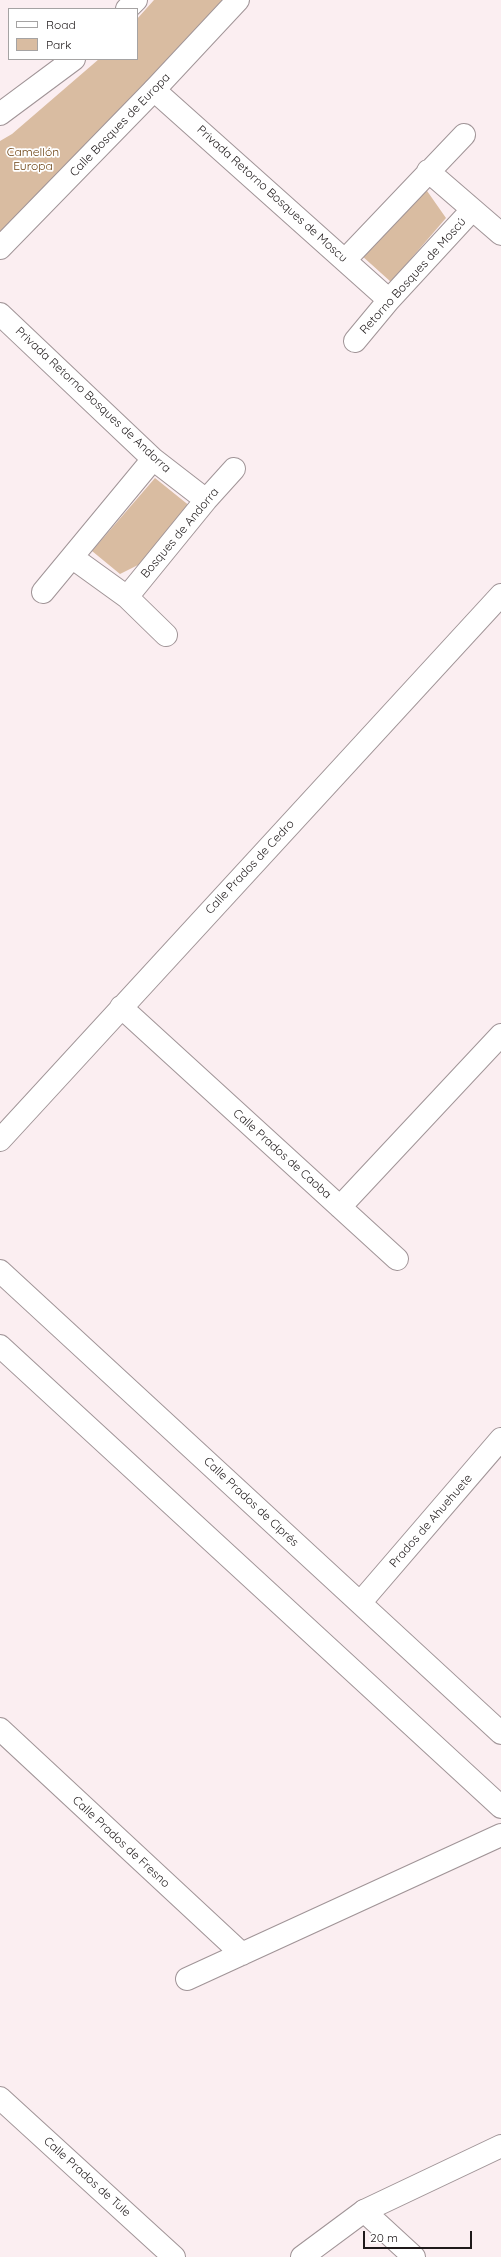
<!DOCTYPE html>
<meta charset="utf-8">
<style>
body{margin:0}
#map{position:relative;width:501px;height:2257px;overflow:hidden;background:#fbeef1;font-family:Quicksand,sans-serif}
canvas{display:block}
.legend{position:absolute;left:8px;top:8px;width:130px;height:52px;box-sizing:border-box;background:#fff;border:1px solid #a5a3a3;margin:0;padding:5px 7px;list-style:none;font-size:12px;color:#1e191a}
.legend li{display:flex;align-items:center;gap:8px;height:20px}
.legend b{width:20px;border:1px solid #a5a3a3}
.scale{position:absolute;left:363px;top:2231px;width:109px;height:18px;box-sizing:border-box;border:2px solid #1e191a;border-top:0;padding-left:5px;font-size:12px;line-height:14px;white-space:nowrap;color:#1e191a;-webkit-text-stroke:3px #fff;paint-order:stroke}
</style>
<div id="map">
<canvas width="501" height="2257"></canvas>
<ul class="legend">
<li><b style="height:5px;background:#fff"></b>Road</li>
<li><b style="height:11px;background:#d9bca1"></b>Park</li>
</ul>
<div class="scale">20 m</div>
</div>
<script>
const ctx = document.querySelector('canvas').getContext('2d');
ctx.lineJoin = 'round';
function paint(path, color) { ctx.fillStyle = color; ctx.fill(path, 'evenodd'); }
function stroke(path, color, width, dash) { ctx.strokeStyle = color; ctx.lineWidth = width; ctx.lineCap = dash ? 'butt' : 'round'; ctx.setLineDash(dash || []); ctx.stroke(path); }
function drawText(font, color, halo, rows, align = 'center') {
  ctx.font = font + ' Quicksand,sans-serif'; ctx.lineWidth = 3.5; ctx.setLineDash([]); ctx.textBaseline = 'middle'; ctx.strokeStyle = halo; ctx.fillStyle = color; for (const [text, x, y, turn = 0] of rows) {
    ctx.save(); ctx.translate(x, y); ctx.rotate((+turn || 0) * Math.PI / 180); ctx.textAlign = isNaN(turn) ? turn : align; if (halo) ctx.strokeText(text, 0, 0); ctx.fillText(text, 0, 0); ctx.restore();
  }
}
paint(new Path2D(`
 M154,0h72l-226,235v-94l12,-7 87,-75h38v-40z
 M425,188l21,30 -55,64 -30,-27z
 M155,478l36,29 -43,53 -28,14 -28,-23z`), '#d9bca1');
const street = new Path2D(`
 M154,90l235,210
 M428,171l73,63
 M345,260l119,-125
 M0,314l153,145 53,41
 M355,341l34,-41 83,-90
 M73,558l54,39 39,38
 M43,592l110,-133
 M127,597l79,-97 28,-31
 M121,1007l276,252
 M0,1140l501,-545
 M340,1207l161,-172
 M0,1271l501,462
 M0,1346l501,461
 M360,1603l141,-164
 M0,1729l242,225
 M187,1979l314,-144
 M0,2098l174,159
 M364,2211l50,46`);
const secondary = new Path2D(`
 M127,9l9,-9
 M0,114l74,-55
 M0,248l154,-158 84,-90
 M302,2257l62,-46 137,-65`);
stroke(street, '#a09497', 24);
stroke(secondary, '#a09497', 24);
stroke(street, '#fff', 22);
stroke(secondary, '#fff', 22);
drawText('12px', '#1e191a', '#fff', [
 ["Calle Bosques de Europa",120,125,-46],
 ["Privada Retorno Bosques de Moscu",272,194,42],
 ["Retorno Bosques de Moscú",413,276,-48],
 ["Privada Retorno Bosques de Andorra",93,400,43],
 ["Bosques de Andorra",180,533,-50],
 ["Calle Prados de Cedro",250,867,-47],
 ["Calle Prados de Caoba",282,1154,42],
 ["Calle Prados de Ciprés",251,1502,43],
 ["Prados de Ahuehuete",431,1521,-49],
 ["Calle Prados de Fresno",121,1842,43],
 ["Calle Prados de Tule",87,2177,42]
]);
drawText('12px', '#6d4313', '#fff', [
 ["Camellón",33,152],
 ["Europa",33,166]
]);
</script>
